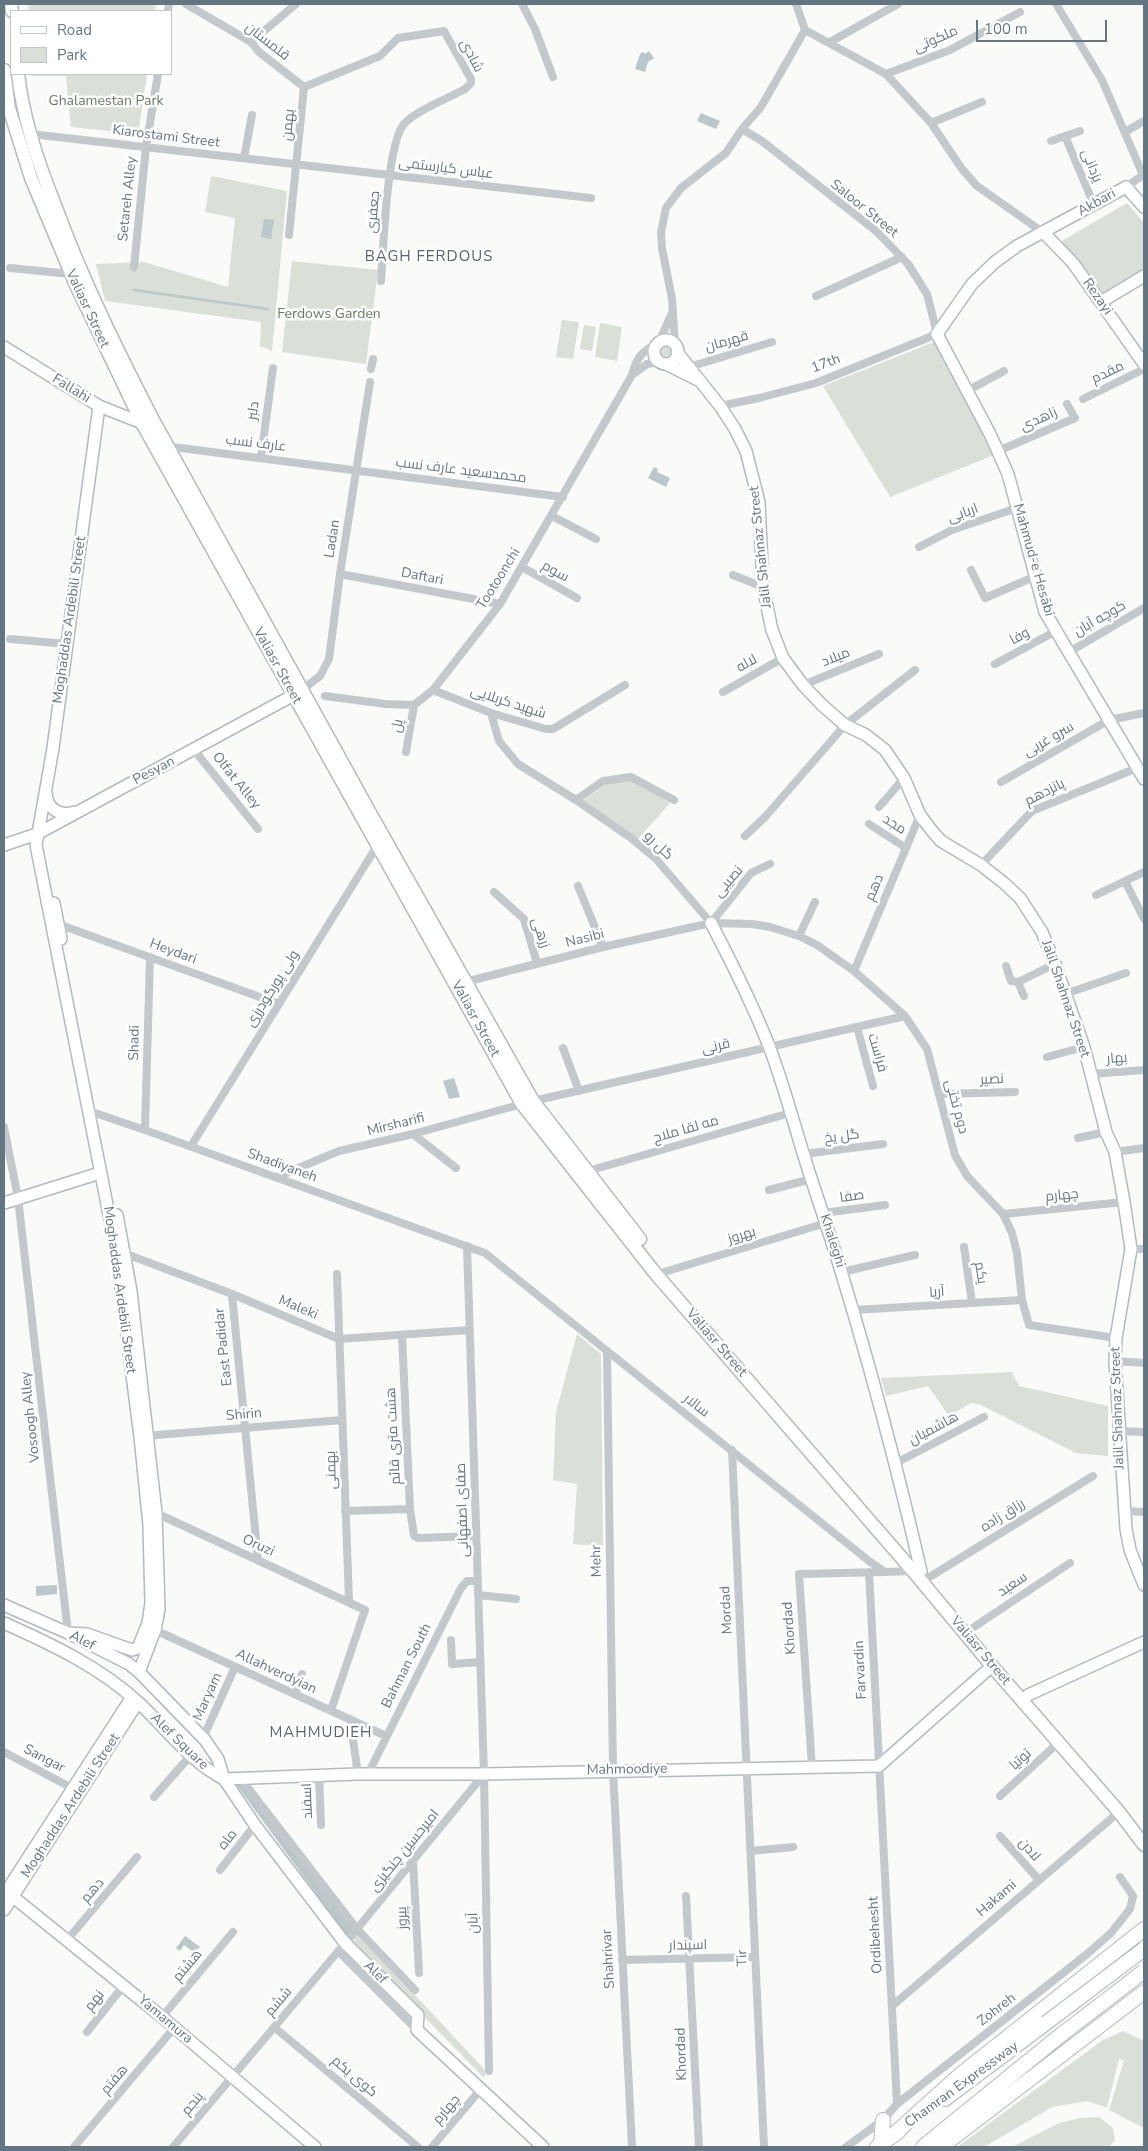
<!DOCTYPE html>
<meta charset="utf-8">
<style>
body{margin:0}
#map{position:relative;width:1148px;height:2151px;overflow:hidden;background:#fafaf8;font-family:"Nunito Sans",sans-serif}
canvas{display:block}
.frame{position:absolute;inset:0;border:5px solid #657683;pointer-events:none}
.legend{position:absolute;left:10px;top:10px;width:162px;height:65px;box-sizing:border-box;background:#fff;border:1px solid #c1c8cd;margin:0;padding:6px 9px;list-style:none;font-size:15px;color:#657683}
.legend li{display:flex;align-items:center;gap:10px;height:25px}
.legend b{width:25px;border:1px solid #c1c8cd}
.scale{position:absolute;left:976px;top:20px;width:131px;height:22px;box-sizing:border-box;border:2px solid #657683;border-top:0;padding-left:6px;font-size:15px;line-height:18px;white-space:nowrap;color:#657683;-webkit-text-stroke:4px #fff;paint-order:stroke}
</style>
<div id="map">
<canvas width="1148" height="2151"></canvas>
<div class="frame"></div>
<ul class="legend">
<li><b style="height:6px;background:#fff"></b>Road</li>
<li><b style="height:14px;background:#dadfd7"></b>Park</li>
</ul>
<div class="scale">100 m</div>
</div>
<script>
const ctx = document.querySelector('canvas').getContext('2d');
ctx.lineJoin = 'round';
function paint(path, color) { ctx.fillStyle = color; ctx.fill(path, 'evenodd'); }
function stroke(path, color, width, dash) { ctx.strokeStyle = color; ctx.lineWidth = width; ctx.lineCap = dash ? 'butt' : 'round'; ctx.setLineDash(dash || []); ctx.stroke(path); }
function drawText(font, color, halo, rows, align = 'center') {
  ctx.font = font + ' "Nunito Sans",Cairo,sans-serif'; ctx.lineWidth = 5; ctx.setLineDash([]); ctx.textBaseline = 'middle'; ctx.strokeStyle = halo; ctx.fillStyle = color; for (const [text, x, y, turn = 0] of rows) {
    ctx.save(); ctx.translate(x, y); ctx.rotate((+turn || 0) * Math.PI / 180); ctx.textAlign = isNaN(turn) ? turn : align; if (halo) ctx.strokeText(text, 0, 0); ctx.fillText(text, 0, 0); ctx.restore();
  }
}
paint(new Path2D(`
 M28,4h128l-1,7h-126z
 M32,74h115l-9,60 -67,-7 -5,-51h-34z
 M211,176l76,15 -15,160 -12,-5 1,-24 -156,-21 -9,-37 48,-2 84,25 7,-69 -30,-6z
 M1127,203l17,20v46l-42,25 -42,-52z
 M292,261l86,9 -12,94 -84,-12z
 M562,320l17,2 -6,37 -17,-2z
 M600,323l22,4 -5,34 -22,-4z
 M584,325l12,2 -4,24 -12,-2z
 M934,342l60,113 -104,42 -67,-111z
 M656 352a10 10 0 1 1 20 0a10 10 0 1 1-20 0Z
 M631,780l39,23 -32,36 -55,-38 23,-17z
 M577,1334l24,20 2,192 -30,-2 4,-60 -24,-4 3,-68z
 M1012,1372l7,14 89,20v50l-32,-3 -97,-49 -8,-1 -22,13 -21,-30 -42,10 -5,-18z
 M358,1934l128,137 -2,7 -133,-136z
 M1123,2031l21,10v87l-35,-18 15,-50 -5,-1 -12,49 -19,-7 -36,6 -68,40h-27l146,-107z
 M1099,2117l14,11 2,13 -7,6h-96l47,-24 21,-5z`), '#dadfd7');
paint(new Path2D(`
 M649,51l5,7 -6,4 -3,10 -10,-3 5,-15 3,-2 2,2z
 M701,113l19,8 -4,8 -19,-8z
 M264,219l10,1 -3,19 -10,-2z
 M654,467l4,2 -1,3 13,6 -4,9 -18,-9z
 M454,1078l6,19 -11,2 -6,-18z
 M57,1585v9l-21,2v-10z
 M233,1780h5l115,149 -6,7z
 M185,1936l15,11 -5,6 -11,-8 -4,6 -4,-3z`), '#bbc7cb');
stroke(new Path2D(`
 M134,290l134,19`), '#bbc7cb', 2.5);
const secondary = new Path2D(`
 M1144,207l-18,-20 -109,59 -22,16 -23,22 -35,50 53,100 18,40 37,138 99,167
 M1044,233l29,30 71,101
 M1101,302l43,-26
 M654 352a12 12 0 1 1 24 0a12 12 0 1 1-24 0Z
 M4,347l95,59 43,17 4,-1
 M677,352l43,54 15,23 11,22 13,51 4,85 9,43 11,28 20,27 19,20 23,20 21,10 19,15 19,28 16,37 12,16 9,10 40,24 23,18 16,15 22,34 13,32 29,83 22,85 9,20 9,50 7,47 -15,89 -1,23 11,168 4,21 14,35
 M666,364l32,16
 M46,793c1,16 14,24 29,19
 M4,845l33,-11 264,-143
 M54,903l7,36
 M711,923c21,40 41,80 58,123 16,42 27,86 41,129 44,130 80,262 111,396
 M4,1203l96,-30
 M117,1215l14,76 25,222 3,96 -4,21 -16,42
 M4,1605l64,28 61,31 10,8 66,68 13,19 6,20 31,46 90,118 73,72 -1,15 126,117
 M4,1623c47,21 96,44 135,80 27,25 51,59 85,76l134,-5h126l395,-8 113,-100
 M68,1633l19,1 45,16 6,-2 10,-25 3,-20 -2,-78 -9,-88 -24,-187 -80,-405 17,-97 46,-342
 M1028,1695l116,-53
 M4,1895l128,-198
 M12,1896l150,121 153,130
 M4,1910l134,-208`);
const primary = new Path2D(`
 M11,4l1,7
 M4,70l5,38 22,70 45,107 66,138 380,681 133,169 258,298 79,95 127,146 25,33
 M18,74c5,45 20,89 37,131 27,74 62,145 98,215l217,393 163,288 107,138`);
const highway = new Path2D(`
 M945,2099l101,-76
 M892,2136l69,-62 183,-145
 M881,2144l2,-24
 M877,2147l21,-15
 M923,2147l134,-109
 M941,2147l203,-155`);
stroke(secondary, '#b3babf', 14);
stroke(primary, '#b5babe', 15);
stroke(highway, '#b4b9bd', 16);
stroke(new Path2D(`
 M186,4l65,38 8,10 45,35
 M522,4l13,25 18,48
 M796,4l9,26 81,44 45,49 31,46 15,17 67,47
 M1056,4l46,76 41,95 -17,12
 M168,11l1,-7
 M251,42l45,-38
 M830,42l68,-38
 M886,74l64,-24 70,-38
 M304,87l76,-31 18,-18 46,-7 27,48v4l-6,6c-16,9 -48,21 -60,34 -18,16 -22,129 -24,158
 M931,123l51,-21
 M1125,132l19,-11
 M31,134l560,64
 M1065,136l29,69
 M1051,141l29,-10
 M244,158l8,-43
 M289,235l15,-148
 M134,267l12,-120 12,-73
 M10,268l61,6
 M816,296l86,-39
 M659,342l13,-29
 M675,344l-3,-45 -10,-51 -1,-16 5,-24 15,-20 45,-35 16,-24 19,-22 44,-77
 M689,367l83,-25
 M371,369l2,-10
 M632,375l15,-11 12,-2
 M967,391l37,-20
 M1083,399l61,-30
 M720,406l39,-8 57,-15 121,-49 -10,-40 -19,-30 -32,-33 -114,-90 -20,-12
 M165,446l398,51
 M998,451l77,-33 -8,-14
 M261,457l12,-89
 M552,516l44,23
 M919,547l33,-17 65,-22
 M522,567l55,31
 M971,570l14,28 51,-22
 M340,574l160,30
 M733,575l30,12
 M10,639l57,5
 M1069,652l75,-44
 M995,664l61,-33
 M803,685l76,-31
 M302,690l18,-14 9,-17 11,-85 30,-192
 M433,690l58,23 55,16h7l72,-44
 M723,692l60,-34
 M325,696l61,8 28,1 19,-15 67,-86 132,-229c4,-16 9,-23 24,-31
 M491,713l8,28 19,23 58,36 55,38 25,21 55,64
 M194,750l64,79
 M406,752l8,-47
 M1001,782l108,-62 35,-7
 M576,800l27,-19 28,-4 43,23
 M879,807l25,-29
 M869,824l37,24
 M745,836l21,-20 79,-91 70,-55
 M981,865l51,-54 105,-43
 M1125,881l19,38
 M578,886l25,61
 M494,892l30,27 13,44
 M1096,895l48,-23
 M711,923l40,-50 19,-9
 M58,924l221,80
 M799,936l16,-34
 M1006,966l5,15 7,1 6,14
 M854,971l66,-156
 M465,982l138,-35 108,-24 41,1 18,3 29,9 18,9 37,26 51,45 22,33 28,106 12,21 36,38 9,19 5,20 5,47 7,25 87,13
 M1018,982l37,-18
 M1065,994l61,-21
 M857,1027l16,59
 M563,1048l16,43
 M1047,1057l37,-10
 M1091,1074l53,-4
 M940,1094l75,-2
 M533,1101l372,-85
 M88,1113h7l50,17 340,123 384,308 16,11 28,-1
 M4,1127l14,71 50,435
 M145,1130l5,-173
 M413,1134l43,34
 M1078,1138l28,-6
 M191,1146l186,-300
 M1115,1152l29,-4
 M804,1154l79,-10
 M588,1171l202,-58
 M277,1177l62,-26 74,-17 109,-30
 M769,1190l43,-11
 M823,1213l62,-8
 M1003,1214l121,-12
 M467,1246l17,528 5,297
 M964,1247l8,56
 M1131,1249h13
 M121,1252l111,42 107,45 131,-9
 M664,1272l162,-49
 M842,1272l73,-17
 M337,1274l12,327
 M232,1294l26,266
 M854,1310l168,-10
 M402,1335l8,174 4,27 4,2 58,-2
 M607,1351l6,419 19,377
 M1115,1361l29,2
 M1118,1431l26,1
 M145,1436l197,-16
 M732,1450l32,697
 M896,1463l88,-46
 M345,1511l65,-2
 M1123,1511l21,1
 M156,1513l209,97 -34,100
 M869,1572l28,532
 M928,1578l165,-102
 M478,1595l38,4
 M971,1629l99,-66
 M155,1630l231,106
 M451,1640l1,24 28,-2
 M295,1694l7,-20
 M350,1719l8,55
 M203,1738l32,-71
 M4,1752l68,36
 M812,1767l-13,-193 86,-2
 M368,1774l93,-186 6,-7h11
 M319,1775l2,50
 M245,1784l112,145 58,61
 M1000,1796l58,-53
 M154,1797l37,-42
 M1000,1836l39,44
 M751,1851l42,-4
 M413,1861l6,112
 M220,1870l35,-45
 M686,1896l13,251
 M67,1940l70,-83
 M338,1951l79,79
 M622,1960l133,-3
 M892,2006l227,-194
 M162,2017l71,-85
 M274,2027l144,120
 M87,2032l37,-47
 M74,2147l100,-119
 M173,2147l184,-218 127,-155
 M432,2147l49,-58
 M846,2147l37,-27 14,-16 190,-150 24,-21 19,-24 3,-13 -13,-19`), '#c3c8cc', 8);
stroke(secondary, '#fff', 11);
stroke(primary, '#fff', 12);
stroke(highway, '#fff', 14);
const highwayBridge = new Path2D(`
 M1046,2023l98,-74
 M1057,2038l87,-67`);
stroke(highwayBridge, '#b4b9bd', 16, []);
stroke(highwayBridge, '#fff', 14);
drawText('14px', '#657683', '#fff', [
 ["ملکوتی",936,40,-24],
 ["قلمستان",267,42,38],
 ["شادی",471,56,63],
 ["بهمن",289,125,-85],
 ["Kiarostami Street",166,137,7],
 ["یزدانی",1091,166,68],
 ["عباس کیارستمی",446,169,7],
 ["Setareh Alley",128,199,-84],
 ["Akbari",1097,203,-29],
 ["Saloor Street",864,209,39],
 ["جعفری",374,212,-85],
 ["Rezayi",1097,297,55],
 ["Valiasr Street",87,309,65],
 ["قهرمان",727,342,-16],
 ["17th",826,364,-21],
 ["مقدم",1108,373,-26],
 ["Fallahi",71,389,32],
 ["دلبر",254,411,-82],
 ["زاهدی",1039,420,-24],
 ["عارف نسب",256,444,7],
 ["محمدسعید عارف نسب",461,471,7],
 ["اربابی",963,514,-20],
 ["Ladan",333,539,-81],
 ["Jalil Shahnaz Street",761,547,-96],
 ["Mahmud-e Hesābi",1033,560,74],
 ["سوم",555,572,29],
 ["Daftari",422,577,11],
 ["Tootoonchi",499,579,-58],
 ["کوچه آبان",1100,619,-30],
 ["Moghaddas Ardebili Street",70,620,-82],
 ["وفا",1020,637,-29],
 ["میلاد",836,658,-22],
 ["لاله",747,664,-29],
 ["Valiasr Street",277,666,61],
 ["شهید کربلایی",508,703,18],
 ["پل",398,726,-79],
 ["سرو غربی",1049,740,-30],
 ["Pesyan",154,771,-28],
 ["Olfat Alley",236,781,51],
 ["پانزدهم",1045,793,-27],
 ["مجد",894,825,33],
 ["گل رو",658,846,43],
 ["نصیبی",729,882,-49],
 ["دهم",875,888,-67],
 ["زرهی",540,933,71],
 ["Nasibi",585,939,-14],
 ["Heydari",173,952,20],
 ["ولی پورگودرزی",273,989,-58],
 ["Jalil Shahnaz Street",1065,999,71],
 ["Valiasr Street",475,1019,61],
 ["Shadi",135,1043,-89],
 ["قرنی",716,1047,-13],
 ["فراست",877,1053,74],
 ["بهار",1117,1059,-4],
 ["نصیر",992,1080,-2],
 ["دوم تختی",956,1107,75],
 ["Mirsharifi",396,1125,-14],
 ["مه لقا ملاح",686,1130,-16],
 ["گل یخ",842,1137,-7],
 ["Shadiyaneh",282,1166,20],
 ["چهارم",1062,1196,-6],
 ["صفا",852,1197,-8],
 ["بهروز",742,1236,-17],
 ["Khaleghi",832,1241,72],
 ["یکم",980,1273,81],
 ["Moghaddas Ardebili Street",119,1290,82],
 ["آریا",937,1293,-4],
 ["Maleki",298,1308,23],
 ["Valiasr Street",716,1343,49],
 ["East Padidar",224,1347,-96],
 ["سالار",696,1406,38],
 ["Jalil Shahnaz Street",1118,1408,-92],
 ["Shirin",244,1415,-5],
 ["Vosoogh Alley",31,1417,-96],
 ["هاشمیان",934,1429,-28],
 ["هشت متری قائم",394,1436,-93],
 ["بهمنی",332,1470,-92],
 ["صفای اصفهانی",463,1510,-92],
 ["رزاق زاده",1003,1516,-32],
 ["Oruzi",258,1546,24],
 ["Mehr",597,1561,-91],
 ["سعید",1013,1585,-34],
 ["Mordad",727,1610,-93],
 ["Khordad",790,1628,-94],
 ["Alef",82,1641,27],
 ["Valiasr Street",980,1651,50],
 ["Bahman South",407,1666,-63],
 ["Farvardin",861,1670,-93],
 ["Allahverdyian",276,1672,25],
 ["Maryam",208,1697,-66],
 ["Alef Square",179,1742,44],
 ["Sangar",44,1759,28],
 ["توتیا",1021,1760,-42],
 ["Mahmoodiye",627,1770,-1],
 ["اسفند",308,1801,-92],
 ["Moghaddas Ardebili Street",71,1806,-57],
 ["ماه",228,1840,-52],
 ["لادن",1029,1850,49],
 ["امیرحسین چنگیزی",405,1851,-51],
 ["دهم",93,1891,-50],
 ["Hakami",997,1899,-41],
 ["پیروز",403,1918,-93],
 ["آبان",474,1923,-91],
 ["Ordibehesht",876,1935,-93],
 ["اسپندار",688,1946,-1],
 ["Tir",743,1958,-93],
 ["Shahrivar",609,1959,-93],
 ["هشتم",188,1966,-50],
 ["Alef",375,1973,44],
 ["نهم",95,2001,-51],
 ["ششم",279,2002,-50],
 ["Zohreh",997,2010,-38],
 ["Yamamura",165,2020,40],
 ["Khordad",682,2054,-92],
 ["کوی یکم",354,2077,40],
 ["هفتم",115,2080,-50],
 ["Chamran Expressway",962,2085,-36],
 ["پنجم",193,2104,-50],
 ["چهارم",447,2110,-50]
]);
drawText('14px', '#687a64', '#fff', [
 ["Ghalamestan Park",106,102],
 ["Ferdows Garden",329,315]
]);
ctx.letterSpacing = '1px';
drawText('15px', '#57646e', '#fff', [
 ["BAGH FERDOUS",429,257],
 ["MAHMUDIEH",321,1733]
]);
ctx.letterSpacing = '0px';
</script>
